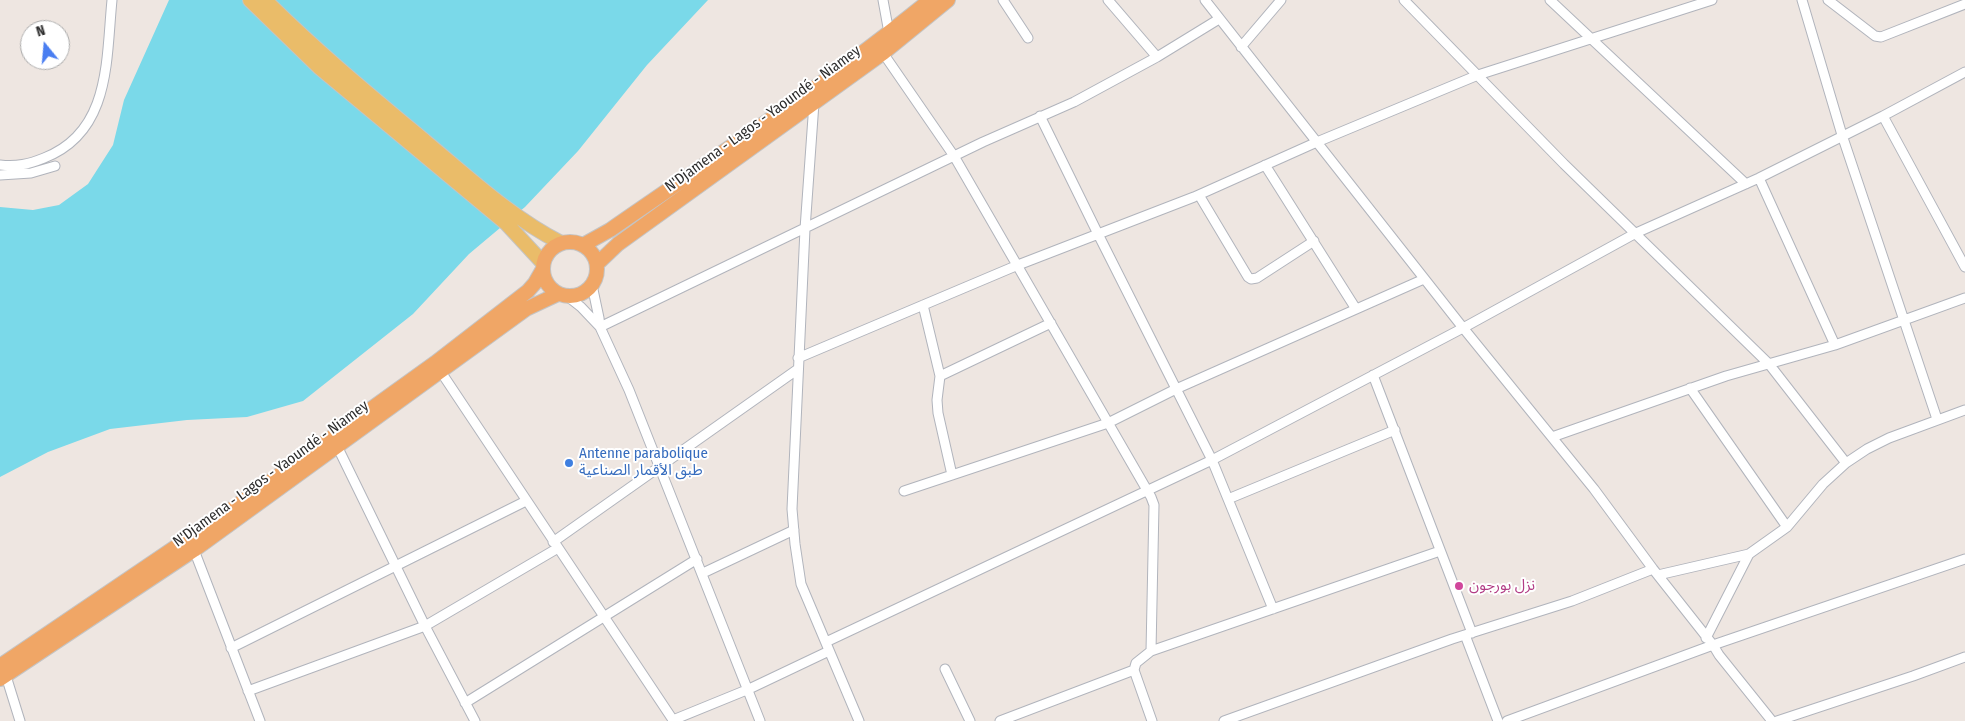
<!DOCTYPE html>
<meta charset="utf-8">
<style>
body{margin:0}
#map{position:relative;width:1965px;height:721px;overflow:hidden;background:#eee6e1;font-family:"Fira Sans Condensed",sans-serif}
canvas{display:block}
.north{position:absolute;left:20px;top:20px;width:50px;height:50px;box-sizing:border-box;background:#fff;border:1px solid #ababab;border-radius:50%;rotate:343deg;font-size:14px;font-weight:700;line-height:20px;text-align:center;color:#2d2d2d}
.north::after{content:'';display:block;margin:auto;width:18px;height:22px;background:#4a7ef1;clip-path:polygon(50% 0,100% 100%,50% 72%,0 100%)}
</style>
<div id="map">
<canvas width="1965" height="721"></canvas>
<div class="north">N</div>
</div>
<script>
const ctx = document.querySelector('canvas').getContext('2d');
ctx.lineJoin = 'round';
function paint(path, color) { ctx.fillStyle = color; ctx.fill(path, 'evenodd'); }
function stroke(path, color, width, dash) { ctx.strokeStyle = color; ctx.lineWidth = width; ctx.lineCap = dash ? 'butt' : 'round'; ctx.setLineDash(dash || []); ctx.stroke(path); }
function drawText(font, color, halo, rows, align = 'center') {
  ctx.font = font + ' "Fira Sans Condensed","Noto Sans Arabic",sans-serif'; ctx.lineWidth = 4; ctx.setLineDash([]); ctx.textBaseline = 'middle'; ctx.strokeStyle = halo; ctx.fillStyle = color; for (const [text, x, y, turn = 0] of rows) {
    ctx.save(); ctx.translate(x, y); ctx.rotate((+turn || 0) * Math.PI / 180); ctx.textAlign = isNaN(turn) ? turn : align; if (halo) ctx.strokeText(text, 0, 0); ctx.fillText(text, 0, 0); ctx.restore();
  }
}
paint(new Path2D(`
 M169,0h539l-61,65 -69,86 -53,56 -56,47 -56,60 -110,87 -56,16 -60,3 -77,9 -62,23 -48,25v-270l33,3 26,-5 29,-21 25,-39 11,-45z`), '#7ad9e9');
const minor = new Path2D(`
 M883,0l6,33
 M1003,0l25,38
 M1108,0l49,57
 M1205,0l255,324 134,165 59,80 60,76 6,10 53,66
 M1404,0l160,164 205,200 77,99
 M1550,0l196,184
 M1802,0l40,135 95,284
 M1828,0l47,36 6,1 84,-33
 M1241,47l40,-47
 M883,53l71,103 197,341 3,8 -3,146
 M814,103l-9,126 -13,280 3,35 6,40 58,137
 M1040,116l58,118 114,226 61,149
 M1883,116l82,151
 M0,165c17,2 29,-1 44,-7 67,-26 62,-98 68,-158
 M1265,165l91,144
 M0,175l31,-2 24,-7
 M1759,178l76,167
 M1199,195l49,82 3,2 6,-1 57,-37
 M592,285l7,33 1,9
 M567,296l14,11 19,20 29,63 131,331
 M923,305l17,71 -3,24 1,13 14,62
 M600,327l383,-185 91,-40 83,-45 62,-38
 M798,358l220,-93 176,-68 123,-55 161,-67 234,-75
 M441,372l232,348 76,-31 80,-38
 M1373,375l99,258
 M940,376l111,-53
 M1690,388l97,139
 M1552,437l174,-61 109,-31 130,-47
 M337,446l88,180 50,95
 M904,491l204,-68 68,-34 248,-110
 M1228,499l167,-69
 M553,542l245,-173
 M194,550l66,171
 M703,573l91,-43
 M1658,575l91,-21 38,-27 36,-43 23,-21 21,-14 22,-11 76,-28
 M1465,635l33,86
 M1706,638l43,-84
 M826,642l386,-182 251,-132 173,-95 123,-55 124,-62 82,-44
 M231,648l295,-147
 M945,669l25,52
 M6,676l14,45
 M248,691l177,-65 133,-78
 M465,703l232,-144
 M1000,721l134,-51
 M1152,721l-18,-51 2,-7 15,-12 289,-100
 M1224,721l228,-82 120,-38 81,-32
 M1507,721l206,-76 252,-86
 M1777,721l136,-45 52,-19`);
const primary = new Path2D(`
 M250,0l69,67 187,156 37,40
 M265,0c51,51 107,97 162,143 43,36 85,75 134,100`);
const trunk = new Path2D(`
 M543 269a27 27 0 1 1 54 0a27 27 0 1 1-54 0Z
 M583,245l27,-15c108,-75 218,-147 320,-230
 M597,264l21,-20 265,-191 65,-53
 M0,666l236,-160 199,-143 93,-72 7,-8 8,-14
 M0,679l194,-129 332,-241 32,-15`);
stroke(minor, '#b1b4bc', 11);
stroke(primary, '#c4c4c4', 16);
stroke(trunk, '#c4c4c4', 16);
stroke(minor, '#fff', 9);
stroke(primary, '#eabc69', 14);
stroke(trunk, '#f0a666', 14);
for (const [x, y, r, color] of [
 [569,463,5,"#3f7fe0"],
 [1459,586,5,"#d1479c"]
]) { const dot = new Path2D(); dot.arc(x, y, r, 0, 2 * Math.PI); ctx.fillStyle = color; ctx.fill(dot); stroke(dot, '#fff', 2); }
drawText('15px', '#2d2d2d', '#fff', [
 ["N'Djamena - Lagos - Yaoundé - Niamey",763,119,-36],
 ["N'Djamena - Lagos - Yaoundé - Niamey",271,474,-36]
]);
drawText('15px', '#366cbe', '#fff', [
 ["Antenne parabolique",579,454],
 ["طبق الأقمار الصناعية",579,471]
], 'left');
drawText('15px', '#b23c85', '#fff', [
 ["نزل بورجون",1469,586]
], 'left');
</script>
